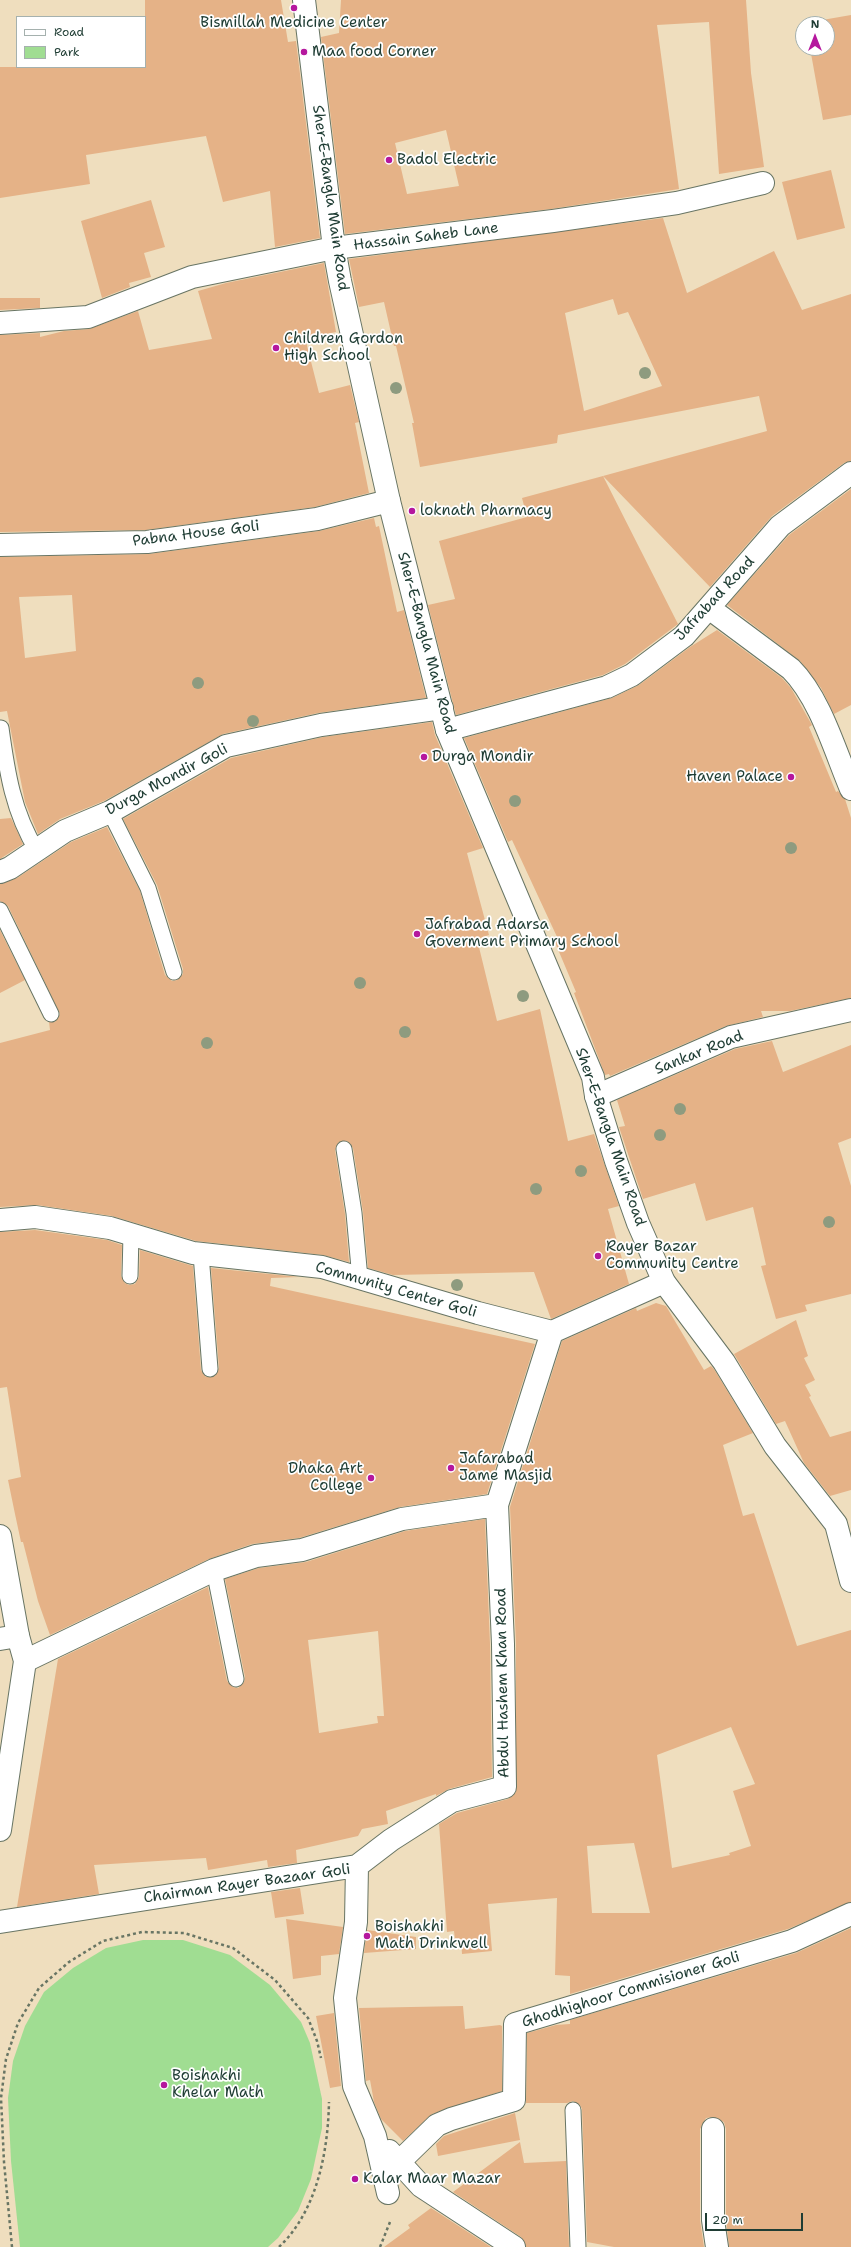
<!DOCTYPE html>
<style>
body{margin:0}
#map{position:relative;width:851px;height:2247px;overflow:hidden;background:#efdebe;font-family:"Shantell Sans",sans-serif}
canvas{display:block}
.legend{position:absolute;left:16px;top:16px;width:130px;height:52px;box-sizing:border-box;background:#fff;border:1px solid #a5b1ae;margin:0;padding:5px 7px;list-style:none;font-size:12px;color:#1f3d34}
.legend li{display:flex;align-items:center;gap:8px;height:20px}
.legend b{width:20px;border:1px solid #a5b1ae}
.north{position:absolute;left:795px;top:16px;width:40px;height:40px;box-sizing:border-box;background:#fff;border:1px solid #a5b1ae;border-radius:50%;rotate:0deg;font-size:11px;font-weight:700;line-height:16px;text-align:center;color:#1f3d34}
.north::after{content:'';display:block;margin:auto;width:14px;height:18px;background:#b5179e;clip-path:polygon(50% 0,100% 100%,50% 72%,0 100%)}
.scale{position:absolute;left:705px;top:2213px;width:98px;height:18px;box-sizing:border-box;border:2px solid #1f3d34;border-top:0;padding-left:5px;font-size:12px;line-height:14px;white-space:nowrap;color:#1f3d34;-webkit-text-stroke:3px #fff;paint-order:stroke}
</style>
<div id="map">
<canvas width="851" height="2247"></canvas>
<ul class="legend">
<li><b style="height:5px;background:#fff"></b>Road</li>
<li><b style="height:11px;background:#a0dd92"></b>Park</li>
</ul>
<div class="north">N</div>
<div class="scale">20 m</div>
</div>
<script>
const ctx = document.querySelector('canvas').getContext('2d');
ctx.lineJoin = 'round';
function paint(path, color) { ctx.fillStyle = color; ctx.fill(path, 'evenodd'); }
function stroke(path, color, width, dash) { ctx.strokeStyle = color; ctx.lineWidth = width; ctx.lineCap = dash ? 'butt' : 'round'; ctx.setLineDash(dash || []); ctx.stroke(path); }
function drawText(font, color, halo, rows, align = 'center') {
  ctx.font = font + ' "Shantell Sans",sans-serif'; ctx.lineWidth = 3.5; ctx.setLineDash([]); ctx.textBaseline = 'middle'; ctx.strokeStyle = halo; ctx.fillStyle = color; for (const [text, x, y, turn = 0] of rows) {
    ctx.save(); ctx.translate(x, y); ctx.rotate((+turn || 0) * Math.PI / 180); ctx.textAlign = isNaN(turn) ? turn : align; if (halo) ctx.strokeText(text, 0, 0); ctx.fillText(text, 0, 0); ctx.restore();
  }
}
paint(new Path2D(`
 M143,1940h40l47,15 40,30 31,37 9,21 12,56v29l-11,51 -13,32 -20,27 -10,9h-248l-9,-86 -3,-63 5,-37 12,-35 19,-34 29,-24 33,-20z`), '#a0dd92');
paint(new Path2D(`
 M145,0h136l7,42 8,-1 24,197 -45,9 -5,-56 -47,11 -17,-66 -120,19 4,29 -90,14v-131h145z
 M341,0h405l5,73 13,94 -45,7 -10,-152 -52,3 22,164 -128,20 -206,25 -24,-197 18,-4zM446,130l13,56 -52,8 -12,-51z
 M851,15v100l-28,5 -13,-72h17v-24l-22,-1z
 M831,170l14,58 -48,12 -15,-58z
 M151,200l14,47 -21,6 7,24 -22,6 1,4 -28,11 -21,-77z
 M663,218l24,75 87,-42 28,59 49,-16v167l-7,2 -72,53 -62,71 -107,-111 164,-45 -8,-35 -201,39 -1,8 -137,24 -8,-44h2l-18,-77h-2l-10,-44 -25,5 -10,-48zM613,299l5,16 10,-3 34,74 -78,25 -19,-98z
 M324,263l12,69 -31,6 14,55 31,-8 9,37 -4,1 14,70 -54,14 -169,23 -146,2v-197l40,-2v4l24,-6 25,-2 49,-18 11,39 63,-11 -14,-48 28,-8z
 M0,298h40v10l-40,2z
 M603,476l75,148 -53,40 -22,11 -147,40 -28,-110 27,-6 -16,-58 88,-24 -5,-19z
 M851,489v216l-17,9 -13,-26 -21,-27 -73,-56 62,-70z
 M374,518l2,9 3,-1 18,86 7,-2 22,88 -108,15 -95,21 -119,67 -44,18 -22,15 -13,-32 -18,-91 -7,1v-155l149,-3 170,-23zM72,595l4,56 -51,7 -6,-61z
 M717,630l65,48 9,10 21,37 -3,2 27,65 2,-1 7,8 6,19v180l-61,13h-29l2,6 -37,9 -116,50 -1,-2 -4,1 -31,-82 2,-1 -22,-52 4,-1 -46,-99 -4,2 -44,-104 148,-40 27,-13 51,-38z
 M432,722l3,13 48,113 -16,5 22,82 -12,4 20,82 43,-12 28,132 26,-7 25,72 -11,3 21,75 -78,35 -17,-47 -141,3 -25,-7 -5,-56 -10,-64 -6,-7 -8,1 -4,8 10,64 4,48 -26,-7 -127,-14 -84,-25 -75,-11 -37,2v-164l50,-13 -1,-8h6l5,-8 -52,-108 -8,-5v-17l17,-6 54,-36 36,-15 33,64 25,84 7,6 5,-1 6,-6v-5l-26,-84 -34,-66 108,-61 92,-21z
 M11,818l12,26 -23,15v-40z
 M0,930l25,50 -25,13z
 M772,1041l11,31 68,-27v93l-13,5 13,43v108l-46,11 2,6 -31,8 -15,-53 5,-1 -13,-58 -47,14 -11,-38 -52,16 -24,-72 6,-1 -8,-26 118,-51z
 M35,1230l72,10 15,5 -1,31 4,7 4,2 6,-1 4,-7 1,-27 53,16 8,104 5,7 9,-1 4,-8 -8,-100 88,9 -28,1 -1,8 265,58 -48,150 -87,13 -101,31 -47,6 -43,15 -159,76 -12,-34 -15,-59h-2l-6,-28 -7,-34 13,-3 -14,-90 -7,1v-156z
 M656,1303l10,3 38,64 7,-4 3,3 39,64 -30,12 20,71 11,-3 43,133 54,-16v272l-63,27 -218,65v-18l-15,-1 2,-77 -69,6 4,47 -30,3 -1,-15h-6l-1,-8 -7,1 -8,-108 18,-11 51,-14 8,-7v-148l-6,-137 52,-166 74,-33 1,3zM731,1727l24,57 -22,7 18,55 -22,7 1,2 -58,13 -15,-113zM634,1843l16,70h-58l-5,-67z
 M796,1320l12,36 -4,2 11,22 -10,5 6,11 -2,1 21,40 21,-6v59l-21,6 -26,-33 -19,-42 -9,3 -42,-70z
 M485,1519l5,125 2,133 -43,12 -13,7v-2l-50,17 2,13 -26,5 -4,7 -62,14 1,13 -29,4 -1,-7 -59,10 -2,-12 -112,7 5,29 -82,13 41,-248 150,-72 19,94 6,6 5,1 6,-6 1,-5 -20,-98 34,-11 47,-6 99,-31zM378,1631l6,85h-7l1,7 -59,10 -11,-93z
 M300,1888l4,26 -29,4 -4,-26z
 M286,1919l57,8 -4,27 -18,2v19l-28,4z
 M851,1928v319h-122l-3,-28v-90l-2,-7 -11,-5 -7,1 -6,11v91l4,27h-90l-27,-5 -5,-133 -2,-4 -7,-4 -6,2h-41l1,-70 29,-8 14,-1v-4l226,-67z
 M367,1930l49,7v12l-52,4z
 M463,2006l2,23 35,-4 2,1v65l-70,23 -29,27 -22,-22 -7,-17 -4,-22 -4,1 -7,-73z
 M334,2013l7,73 -11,2 -14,-72z
 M515,2113l5,27 -82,16 -2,-12 8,-8z
 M520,2142l4,21 42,-2 3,86h-43l-5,-10 -68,-45z
 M431,2208l60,39h-107l26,-19 -2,-3z`), '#e5b287');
const lane = new Path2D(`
 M1,728c6,44 12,84 36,123
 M110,812l38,76 26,84
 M0,910l51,104
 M344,1149l10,64 6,66
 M201,1254l9,115
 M130,1276l1,-42
 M214,1570l22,109
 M573,2110l5,137`);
const street = new Path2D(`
 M0,323l88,-6 104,-40 142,-29 219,-27 124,-18 86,-20
 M0,545l147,-3 170,-23 72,-18
 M709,608l82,61c29,29 44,82 60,120
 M447,730l160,-43 25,-12 52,-39 96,-110 71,-53
 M0,872l10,-4 55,-37 45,-19 116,-66 95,-21 121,-17
 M596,1096l135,-59 120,-27
 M0,1220l35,-3 75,11 83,25 129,14 156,46 74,19 112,-50
 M0,1639l18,-3
 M25,1661l189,-91 42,-14 46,-6 100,-31 95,-14 55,-173
 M357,1866l34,-26 61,-39 53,-14 -2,-143 -6,-139
 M0,1922l357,-56 -1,56 -11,76 9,88 21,50 13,57
 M713,2129v91l4,27
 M389,2151l32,35 93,61
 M400,2161l37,-36 14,-6 63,-19 1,-76 277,-83 59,-27`);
const secondary = new Path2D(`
 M304,0l30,248 6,33 49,220 58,229 146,347 3,19 20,65 22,62 26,59 60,80 51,84 61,78 15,57
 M0,1536l18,100 7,25 -25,169`);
stroke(lane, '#687564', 17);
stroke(street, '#687564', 24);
stroke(secondary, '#687564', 24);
stroke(new Path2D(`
 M12,2247l-8,-85 -3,-64 5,-39 12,-36 21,-35 30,-26 34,-21 39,-9 42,1 49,15 42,32 33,38 9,23 4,17
 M279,2247c38,-36 49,-95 50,-145
 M380,2247l10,-25`), '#687564', 2.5, [3, 3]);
stroke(lane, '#fff', 15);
stroke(street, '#fff', 22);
stroke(secondary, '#fff', 22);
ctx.fillStyle = '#8e9b7f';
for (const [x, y] of [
 [645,373],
 [396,388],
 [198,683],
 [253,721],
 [515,801],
 [791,848],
 [360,983],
 [523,996],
 [405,1032],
 [207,1043],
 [680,1109],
 [660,1135],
 [581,1171],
 [536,1189],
 [829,1222],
 [457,1285]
]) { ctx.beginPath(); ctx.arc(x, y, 6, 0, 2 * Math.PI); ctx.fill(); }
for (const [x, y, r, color] of [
 [294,8,4,"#b5179e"],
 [304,52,4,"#b5179e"],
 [389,160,4,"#b5179e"],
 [276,348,4,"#b5179e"],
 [412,511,4,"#b5179e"],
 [424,757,4,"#b5179e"],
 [791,777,4,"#b5179e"],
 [417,934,4,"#b5179e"],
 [598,1256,4,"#b5179e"],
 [451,1468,4,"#b5179e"],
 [371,1478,4,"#b5179e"],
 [367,1936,4,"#b5179e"],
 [164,2085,4,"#b5179e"],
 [355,2179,4,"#b5179e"]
]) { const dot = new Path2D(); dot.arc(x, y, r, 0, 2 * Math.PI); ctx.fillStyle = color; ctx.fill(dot); stroke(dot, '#fff', 1.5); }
drawText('15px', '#1f3d34', '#fff', [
 ["Bismillah Medicine Center",294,23,"center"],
 ["Maa food Corner",312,52],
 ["Badol Electric",397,160],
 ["Children Gordon",284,339],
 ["High School",284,356],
 ["loknath Pharmacy",420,511],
 ["Durga Mondir",432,757],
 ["Haven Palace",783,777,"right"],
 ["Jafrabad Adarsa",425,925],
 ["Goverment Primary School",425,942],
 ["Rayer Bazar",606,1247],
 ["Community Centre",606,1264],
 ["Jafarabad",459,1459],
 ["Jame Masjid",459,1476],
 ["Dhaka Art",363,1469,"right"],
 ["College",363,1486,"right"],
 ["Boishakhi",375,1927],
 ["Math Drinkwell",375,1944],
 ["Boishakhi",172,2076],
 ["Khelar Math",172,2093],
 ["Kalar Maar Mazar",363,2179]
], 'left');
drawText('15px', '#1f3d34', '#fff', [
 ["Sher-E-Bangla Main Road",330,198,82],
 ["Hassain Saheb Lane",426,237,-7],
 ["Pabna House Goli",196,534,-7],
 ["Jafrabad Road",715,599,-47],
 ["Sher-E-Bangla Main Road",426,643,75],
 ["Durga Mondir Goli",167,780,-28],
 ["Sankar Road",699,1053,-22],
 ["Sher-E-Bangla Main Road",610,1137,71],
 ["Community Center Goli",396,1290,16],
 ["Abdul Hashem Khan Road",503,1683,-91],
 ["Chairman Rayer Bazaar Goli",247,1884,-8],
 ["Ghodhighoor Commisioner Goli",631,1990,-17]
]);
</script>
